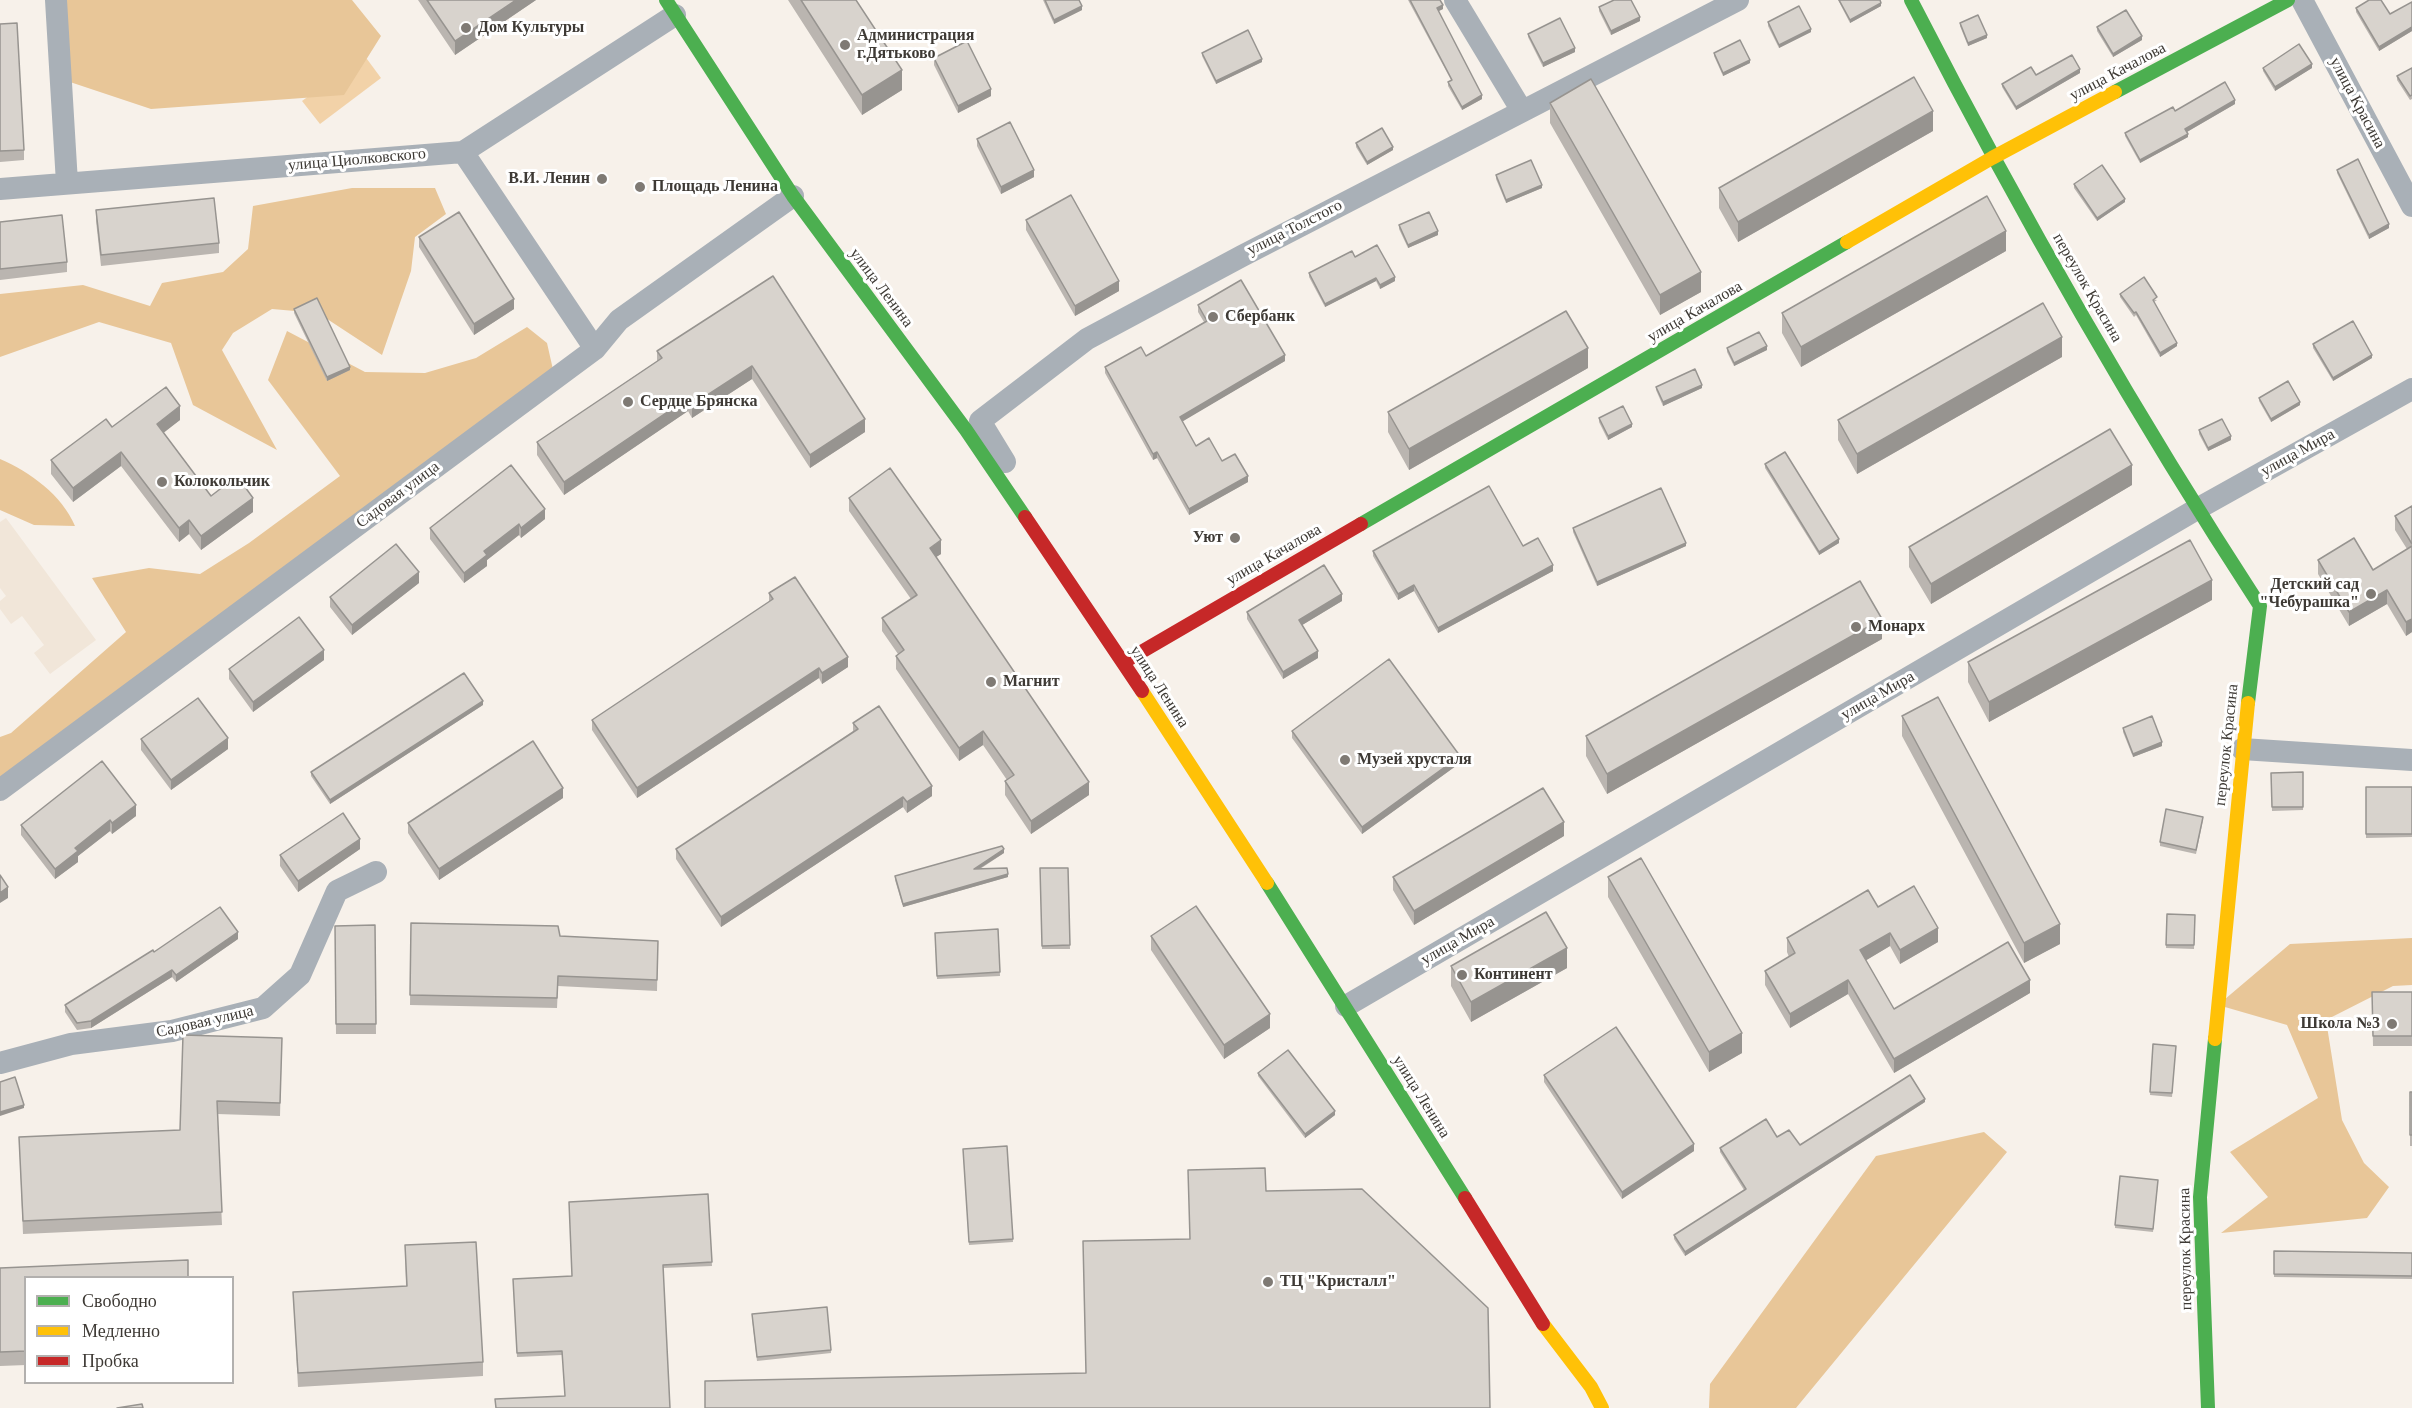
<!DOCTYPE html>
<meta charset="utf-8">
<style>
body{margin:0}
#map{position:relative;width:2412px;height:1408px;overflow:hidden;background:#f7f1ea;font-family:Georgia,serif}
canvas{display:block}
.legend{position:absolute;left:24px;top:1276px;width:210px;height:108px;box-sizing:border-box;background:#fff;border:2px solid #b2b0ae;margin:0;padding:8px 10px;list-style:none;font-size:18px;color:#3e3a35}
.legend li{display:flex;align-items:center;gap:12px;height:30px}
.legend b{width:30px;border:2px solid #b2b0ae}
</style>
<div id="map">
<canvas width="2412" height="1408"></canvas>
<ul class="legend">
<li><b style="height:8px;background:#4caf50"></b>Свободно</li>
<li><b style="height:8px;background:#ffc107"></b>Медленно</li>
<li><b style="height:8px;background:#c62828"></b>Пробка</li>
</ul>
</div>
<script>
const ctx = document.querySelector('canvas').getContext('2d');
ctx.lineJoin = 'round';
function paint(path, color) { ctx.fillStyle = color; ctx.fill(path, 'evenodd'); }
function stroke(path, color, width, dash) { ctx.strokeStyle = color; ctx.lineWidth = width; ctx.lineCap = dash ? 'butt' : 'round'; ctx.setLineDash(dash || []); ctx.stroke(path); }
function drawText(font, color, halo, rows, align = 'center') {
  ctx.font = font + ' Georgia,serif'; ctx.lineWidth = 6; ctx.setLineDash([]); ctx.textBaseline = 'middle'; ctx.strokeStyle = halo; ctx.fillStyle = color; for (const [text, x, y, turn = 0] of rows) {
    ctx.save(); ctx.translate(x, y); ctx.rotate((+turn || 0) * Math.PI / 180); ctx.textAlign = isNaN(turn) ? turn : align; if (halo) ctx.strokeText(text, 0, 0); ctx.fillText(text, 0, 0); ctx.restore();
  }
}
paint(new Path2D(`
 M6,518l90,122 -46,34 -16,-21 10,-8 -22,-29 -11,8 -11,-15v-8l6,-5 -6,-8v-66z`), '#f1e6d9');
paint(new Path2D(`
 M364,55l17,23 -61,46 -18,-23z`), '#f2d2a8');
paint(new Path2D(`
 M66,0h286l29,36 -37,59 -193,14 -81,-27z
 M352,188h83l11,26 -31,23 -4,34 -29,84 -64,-42 -46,-4 -39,24 -11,17 55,100 -84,-45 -22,-62 -72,-21 -99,35v-63l83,-9 67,21 12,-23 61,-11 25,-23 5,-43z
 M527,327l20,16 7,31 -554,413v-50l11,-4 115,-101 -34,-54 57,-10 51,6 49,-31 91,-67 -72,-96 19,-49 78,41 60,1 51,-15z
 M0,459c30,13 62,36 75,67l-41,-1 -34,-15z
 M2412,938v47l-19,1 -67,34 16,100 22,43 25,24 -22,31 -146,15 47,-36 -38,-45 88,-54 -31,-73 -69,-20 72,-61z
 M1984,1132l23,20 -211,256h-87l1,-24 166,-228z`), '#e8c698');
stroke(new Path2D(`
 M56,0l11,183
 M1455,0l67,111
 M2302,0l110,206
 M463,152l132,197
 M0,189l463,-37 212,-137
 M1005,462l-25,-41 107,-82 155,-83 496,-256
 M2242,749l170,11
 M0,790l595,-441 24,-29 174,-124
 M1346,1006l851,-497 215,-120
 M0,1063l71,-19 101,-13 91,-23 37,-33 37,-84 39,-19`), '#a9b0b7', 22);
stroke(new Path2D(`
 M666,0l127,196 173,234 59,87
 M1911,0c106,207 222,411 349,606l-12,97
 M2115,92l173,-92
 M1361,524l486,-282
 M1267,883l198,315
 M2208,1408l-8,-211 15,-158`), '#4caf50', 14);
stroke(new Path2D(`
 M1847,242l145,-84 123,-66
 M1142,691l125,192
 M2215,1039l33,-336
 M1543,1324l48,63 11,21`), '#ffc107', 14);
stroke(new Path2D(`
 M1025,517l117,174
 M1124,662l237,-138
 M1465,1198l78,126`), '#c62828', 14);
paint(new Path2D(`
 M418,0h118l-81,55z
 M788,0h68l46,90 -40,25z
 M1043,0h36l3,10 -28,14z
 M1408,0h32l3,9 -5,2 44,88 -20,11 -14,-24v-4l3,-2z
 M1838,0h42l1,6 -31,17z
 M2412,2v29l-33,20 -23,-39v-4l34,6z
 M1599,7l41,14 -29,14 -12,-24z
 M1768,22l43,10 -32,16 -11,-22z
 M1960,23l27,15 -19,8 -8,-20z
 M0,24l24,126v10l-24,2z
 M2097,27l45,13 -29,17 -16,-26z
 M1528,34l47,18 -32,15 -15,-30z
 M1202,53l60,9 -46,22 -14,-28z
 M1714,53l36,10 -27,13 -9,-20z
 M934,58l57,38 -33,17 -24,-48z
 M2263,68h49l-37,23 -12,-20z
 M2412,68v31l-2,1 -13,-20v-4z
 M2080,73l-64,37 -14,-23v-3l34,-9z
 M1550,103l151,189 -41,23 -110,-192z
 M2235,104l-48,28 1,5 -48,26 -15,-27v-3l50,-22z
 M1933,131l-195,111 -19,-34v-20z
 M977,139l57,38 -33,17 -24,-48z
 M1356,143l37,7 -26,15 -11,-18z
 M2337,170l52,58 -20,11 -32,-66z
 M1496,175l46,13 -36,15 -10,-24z
 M2074,184l51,18 -28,19 -23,-33z
 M96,210l123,33v10l-118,13 -5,-45z
 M1026,220l93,71 -44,25 -49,-86z
 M0,222l67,40v10l-67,8z
 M1399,225l39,10 -30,13 -9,-19z
 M419,237l95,72 -40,26 -55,-88z
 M2006,251l-205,116 -19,-34v-20z
 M1355,257l40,24 -15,8 -4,-8 -51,26 -16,-30v-4z
 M773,276l92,156 -55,36 -58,-89 -60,39 -4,-7 -124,84 -27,-40v-13l120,-81v-10z
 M2120,294l37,6 -3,2 23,44 -17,11 -24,-42 -2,2 -14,-20z
 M1198,305l87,56 -103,60 14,25 26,15 26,21 -59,33 -32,-57 -4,2 -48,-87v-6l41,-11 58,-34 -6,-10z
 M294,309l56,61 -23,11 -33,-68z
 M2313,344l59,14 -39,23 -20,-33z
 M1727,348l40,2 -33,16 -7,-14z
 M2062,357l-205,117 -19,-34v-20z
 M1588,368l-179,102 -21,-38v-20z
 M1656,387l46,1 -39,18 -7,-16z
 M2259,398l41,7 -29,17 -12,-21z
 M1599,418l33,9 -24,13 -9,-18z
 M180,420l-17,12 48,64 42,16 -52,38 -12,-16 -10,8 -58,-76 -48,36 -22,-28v-14l61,-33z
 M2199,430l32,10 -23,11 -9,-17z
 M1765,464l74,79 -20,12 -54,-87z
 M2132,485l-201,119 -22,-37v-20z
 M849,498l92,56 -5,3 153,238 -58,39 -26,-39v-14l2,-1 -24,-35 -24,16 -63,-92v-13l2,-2 -16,-23v-13l29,-19 -62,-88z
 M2412,506v126l-6,4 -19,-32 -38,22 -31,-52v-14l55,10 34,-21 -12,-19v-14z
 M545,519l-24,19 -2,-3 -32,25v6l-23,17 -34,-44v-11z
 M1573,528l113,18 -89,40 -24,-54z
 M1523,546l30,25 -115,62 -24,-42 -16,9 -25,-44v-5z
 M419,583l-67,52 -22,-28v-10z
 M769,593l79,74 -26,17 -3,-6 -182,120 -45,-68v-10l177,-118z
 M2212,600l-223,122 -21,-40v-20z
 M1342,601l-40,24 16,33 -35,21 -36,-60v-7z
 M1882,639l-275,155 -21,-38v-20z
 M324,660l-71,52 -24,-33v-10z
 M483,705l-153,99 -19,-28v-4z
 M1902,716l158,228 -36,19 -122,-227z
 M853,723l79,73 -25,17 -4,-6 -182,120 -45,-68v-10l177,-118z
 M2123,728l39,18 -29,11 -10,-25z
 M1292,731l168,32 -98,71 -70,-96z
 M141,739l87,10 -57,41 -30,-40z
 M2303,772v38l-31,1 -1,-38z
 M2366,787h46v50l-46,1z
 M563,798l-124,82 -31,-47v-10z
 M136,816l-24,18 -2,-3 -32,25v6l-23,17 -34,-44v-10z
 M2203,820l-7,34 -36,-8v-4z
 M1564,836l-150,89 -21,-35v-13z
 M360,849l-62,43 -18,-26v-11z
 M1004,853l-24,16 28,8 -105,30 -8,-27v-4z
 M1040,868h28l2,81h-28z
 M1608,877l134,176 -33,19 -101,-175z
 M1878,907l60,35 -38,22 -10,-18 -24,14 28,49 136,-16 -136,80 -46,-79 -58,34 -25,-43v-14l24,-14 -2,-5v-14z
 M2167,914l28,1 -1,34 -28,-1z
 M411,923l149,13 98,5 -1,50 -99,-5 -1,22 -147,-3z
 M375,925l1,109h-40l-1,-108z
 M998,929l2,47 -63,3 -2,-46z
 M1151,936l119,92 -46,31 -73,-109z
 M238,939l-62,43 -4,-5 -81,51 -14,2 -12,-18v-7l89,-53z
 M1451,966l116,2 -96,54 -20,-36z
 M2372,992h40v54h-39z
 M282,1038l-2,78 -63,-2 5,111 -199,9 -4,-97 161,-7z
 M2153,1044l23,2 -4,51 -22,-2z
 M1258,1073l77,42 -30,23 -47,-62z
 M1544,1075l150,76 -72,48 -78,-117z
 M2410,1092h2v54h-2z
 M1925,1102l-240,154 -11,-17v-4l70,-45 -24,-38v-4l57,-11 23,8z
 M1007,1146l6,96 -44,3 -6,-96z
 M2158,1183l-5,49 -38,-4v-3z
 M708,1194l4,72 -49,2 -101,87 -45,2 -4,-78 59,-3z
 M405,1245l78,117v14l-185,11 -5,-95 113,-6z
 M2274,1251l138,2v26l-138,-2z
 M0,1268l26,10v87l-26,1z
 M752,1318l79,32v3l-74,8z`), '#bab5b0');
paint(new Path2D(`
 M516,0h20l-81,55v-14z
 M1881,3v3l-31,17v-3z
 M1443,5v4l-6,3v-4z
 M1082,6v4l-28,14v-4z
 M1640,17v4l-29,14v-4z
 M2412,27v4l-33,20v-4z
 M1811,29v3l-32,16v-3z
 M1987,35v3l-19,8v-3z
 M2142,36v4l-29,17v-3z
 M1575,48v4l-32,15v-4z
 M1262,59v3l-46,22v-3z
 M1750,60v3l-27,13v-3z
 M2312,64v4l-37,23v-4z
 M2080,69v4l-64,37v-3z
 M902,70v20l-40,25v-20z
 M991,89v7l-33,17v-7z
 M1482,95v4l-20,11v-3z
 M2235,100v4l-50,29v-4z
 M1933,111v20l-195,111v-20z
 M2188,134v3l-48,26v-3z
 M1393,147v3l-26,15v-3z
 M1034,170v7l-33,17v-7z
 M1542,185v3l-36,15v-3z
 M2125,199v3l-28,19v-3z
 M2389,224v4l-20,11v-4z
 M1438,231v4l-30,13v-3z
 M2006,231v20l-205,116v-20z
 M1701,272v20l-41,23v-20z
 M1395,277v4l-15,8v-4z
 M1376,278v3l-51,26v-3z
 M1119,281v10l-44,25v-10z
 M514,299v10l-40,26v-11z
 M2062,337v20l-205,117v-20z
 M2177,343v3l-17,11v-4z
 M1767,346v4l-33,16v-3z
 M1588,348v20l-179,102v-21z
 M1285,355v6l-105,62v-6z
 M2372,355v3l-39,23v-3z
 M752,366v13l-60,39v-13z
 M350,367v3l-23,11v-4z
 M1702,385v3l-39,18v-4z
 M688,398v13l-124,84v-13z
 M2300,402v3l-29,17v-3z
 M180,406v14l-23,18v-14z
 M865,419v13l-55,36v-13z
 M1632,424v3l-24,13v-4z
 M2231,436v4l-23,11v-3z
 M121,452v14l-48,36v-14z
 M1157,452v6l-4,2v-6z
 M2132,465v20l-201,119v-20z
 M1248,476v6l-59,33v-6z
 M253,498v14l-52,38v-14z
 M545,509v10l-24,19v-10z
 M189,520v14l-10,8v-14z
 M519,524v11l-32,25v6l-23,17v-10l20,-22z
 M1839,539v4l-20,12v-3z
 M941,540v14l-11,7v-13z
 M1686,543v3l-89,40v-4z
 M1553,565v6l-115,62v-5z
 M419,572v11l-67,52v-10z
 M2212,580v20l-223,122v-20z
 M1414,585v6l-16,9v-6z
 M2387,590v14l-38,22v-14z
 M1342,594v7l-43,26v-7z
 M1882,619v20l-275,155v-20z
 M2412,619v13l-6,4v-14z
 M324,650v10l-71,52v-10z
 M1318,651v7l-35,21v-7z
 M848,657v10l-26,17v-11z
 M819,668v10l-182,120v-10z
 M483,701v4l-153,99v-4z
 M983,731v14l-24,16v-13z
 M228,738v11l-57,41v-10z
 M2162,742v4l-29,11v-3z
 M1460,756v7l-98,71v-7z
 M1089,782v13l-58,39v-13z
 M932,786v10l-25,17v-11z
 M563,788v10l-124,82v-11z
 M903,797v10l-182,120v-10z
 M136,805v11l-24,18v-11z
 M110,820v11l-32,25v6l-23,17v-10l20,-21z
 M1564,822v14l-150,89v-14z
 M360,839v10l-62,43v-11z
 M1004,849v4l-30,19v-3z
 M1008,874v3l-105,30v-3z
 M8,887v11l-8,5v-10z
 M2060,924v20l-36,19v-20z
 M1938,928v14l-38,22v-14z
 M238,932v7l-62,43v-7z
 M1890,933v13l-30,18v-14z
 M1567,948v20l-96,54v-20z
 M172,970v7l-81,51v-7z
 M1848,980v14l-58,34v-14z
 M2030,980v13l-136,80v-14z
 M1270,1014v14l-46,31v-14z
 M1742,1033v20l-33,19v-20z
 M1925,1099v3l-240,154v-4z
 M24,1105v3l-24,8v-4z
 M1335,1111v4l-30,23v-4z
 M1694,1144v7l-72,48v-7z`), '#979490');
const building = new Path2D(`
 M427,0h89l-61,41z
 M801,0h55l46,70 -40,25z
 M1045,0h34l3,6 -28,14z
 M1410,0h30l3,5 -6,3 45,87 -20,12 -14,-25 4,-2z
 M1614,0h17l9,17 -29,14 -12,-24z
 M1839,0h41l1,3 -31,17z
 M2369,0h12l9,14 22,-12v25l-33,20 -23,-39z
 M1799,6l12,23 -32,16 -11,-23z
 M2126,10l16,26 -29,18 -16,-27z
 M1978,15l9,20 -19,8 -8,-20z
 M1560,18l15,30 -32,15 -15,-29z
 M17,23l7,127 -24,1v-127z
 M1248,30l14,29 -46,22 -14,-28z
 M1740,40l10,20 -27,13 -9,-20z
 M967,41l24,48 -33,17 -24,-48z
 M2299,44l13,20 -37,23 -12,-19z
 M2072,55l8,14 -64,38 -14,-23 29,-17 5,8z
 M2412,68v27l-2,1 -13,-20z
 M1914,77l19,34 -195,111 -19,-34z
 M1591,79l110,193 -41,23 -110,-192z
 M2225,82l10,18 -50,29 3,5 -48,26 -15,-27 48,-26 2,4z
 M1010,122l24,48 -33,17 -24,-48z
 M1382,128l11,19 -26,15 -11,-19z
 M2358,159l31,65 -20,11 -32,-65z
 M1531,160l11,25 -36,15 -10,-25z
 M2102,165l23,34 -28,19 -23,-34z
 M1071,195l48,86 -44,25 -49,-86z
 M1987,196l19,35 -205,116 -19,-34z
 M214,198l5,45 -118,12 -5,-45z
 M459,212l55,87 -40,25 -55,-87z
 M1429,212l9,19 -30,14 -9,-20z
 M62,215l5,47 -67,7v-47z
 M1377,245l18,32 -15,8 -4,-7 -51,26 -16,-31 43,-22 3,6z
 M773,276l92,143 -55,36 -58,-89 -60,39 -4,-7 -124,84 -27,-40 125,-84 -5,-7z
 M2144,277l13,20 -4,3 24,43 -17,10 -24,-41 -2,1 -14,-19z
 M1241,280l44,75 -105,62 16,29 13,-8 13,23 13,-7 13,22 -59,33 -32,-57 -4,2 -48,-87 36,-20 5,9 61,-35 -9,-16z
 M317,298l33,69 -23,10 -33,-68z
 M2043,303l19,34 -205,117 -19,-34z
 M1566,311l22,37 -179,101 -21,-37z
 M2353,321l19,34 -39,23 -20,-34z
 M1759,332l8,14 -33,17 -7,-15z
 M1695,369l7,16 -39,17 -7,-15z
 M2288,381l12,21 -29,17 -12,-21z
 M166,387l14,19 -23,18 54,72 26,-20 16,22 -52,38 -12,-16 -10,8 -58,-76 -48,36 -22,-28 55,-41 6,8z
 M1623,406l9,18 -24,12 -9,-18z
 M2222,419l9,17 -23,12 -9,-18z
 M2110,429l22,36 -201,119 -22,-37z
 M1785,452l54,87 -20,13 -54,-88z
 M511,465l34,44 -24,19 -2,-4 -35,27 3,4 -23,18 -34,-45z
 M890,468l51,72 -11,8 159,234 -58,39 -26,-40 9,-6 -31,-44 -24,17 -63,-92 8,-6 -22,-32 35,-23 -68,-97z
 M1489,486l34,60 15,-8 15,27 -115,63 -24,-43 -16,9 -25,-43z
 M1661,488l25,55 -89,39 -24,-54z
 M2412,506v38l-17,-28z
 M2354,538l19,32 39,-24v73l-6,3 -19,-32 -38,22 -31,-52z
 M2190,540l22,40 -223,122 -21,-40z
 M396,544l23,28 -67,53 -22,-28z
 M1324,565l18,29 -43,26 19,31 -35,21 -36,-60z
 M795,577l53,80 -26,16 -3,-5 -182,120 -45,-68 181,-121 -4,-6z
 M1860,581l22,38 -275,155 -21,-38z
 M299,617l25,33 -71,52 -24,-33z
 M1389,659l71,97 -98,71 -70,-96z
 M464,673l19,28 -153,99 -19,-28z
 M1938,697l122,227 -36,19 -122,-227z
 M198,698l30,40 -57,42 -30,-41z
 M879,706l53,80 -25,16 -4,-5 -182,120 -45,-68 182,-120 -5,-6z
 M2152,716l10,26 -29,12 -10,-26z
 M533,741l30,47 -124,81 -31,-46z
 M102,761l34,44 -24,18 -2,-3 -35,28 3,3 -23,18 -34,-44z
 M2303,772v35h-31l-1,-34z
 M2366,787h46v47h-46z
 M1543,788l21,34 -150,89 -21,-34z
 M2166,809l37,8 -7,33 -36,-8z
 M343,813l17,26 -62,42 -18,-26z
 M1002,846l2,3 -30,20 33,-1 1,6 -105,30 -8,-28z
 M1641,858l101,175 -33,19 -101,-175z
 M1040,868h28l2,77 -28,1z
 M0,875l8,12 -8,6z
 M1914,886l24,42 -38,22 -10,-17 -30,17 34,59 114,-67 22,38 -136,79 -46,-79 -58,34 -25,-43 30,-18 -8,-15 81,-48 10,17z
 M1196,906l74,108 -46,31 -73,-109z
 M220,907l18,25 -62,43 -4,-5 -81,51 -14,2 -12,-18 88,-55 1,2z
 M1546,912l21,36 -96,54 -20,-36z
 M2167,914l28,1 -1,30h-28z
 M411,923l147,3 2,10 98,5 -1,39 -99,-4 -1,22 -147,-3z
 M375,925l1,99h-40l-1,-98z
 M998,929l2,43 -63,4 -2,-43z
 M2372,992h40v44h-39z
 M1616,1027l78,117 -72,48 -78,-117z
 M183,1035l99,3 -2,65 -63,-2 5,111 -199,9 -4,-84 161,-7z
 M2153,1044l23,2 -4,47 -22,-1z
 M1288,1050l47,61 -30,23 -47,-61z
 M1910,1075l15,24 -240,153 -11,-17 72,-46 -26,-41 46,-29 11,18 12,-7 11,15z
 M15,1077l9,28 -24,7v-30z
 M2410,1092h2v43h-2z
 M1007,1146l6,93 -44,3 -6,-93z
 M1265,1168l1,23 96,-2 126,119 2,100h-785v-27l381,-8 -3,-132 107,-2 -2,-69z
 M2120,1176l38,4 -5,49 -38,-4z
 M708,1194l4,68 -49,3 7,143h-174l-1,-9 70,-3 -3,-45 -45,2 -4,-74 59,-3 -3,-74z
 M476,1242l7,120 -185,11 -5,-81 114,-6 -2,-41z
 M2274,1251l138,2v23l-138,-2z
 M188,1260v18h-162v73l-26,1v-84z
 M827,1307l4,43 -74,7 -5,-43z
 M142,1404l1,4h-26z`);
paint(building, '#d8d3cd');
stroke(building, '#979490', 1.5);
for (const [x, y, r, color] of [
 [466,28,6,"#7f7a74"],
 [845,45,6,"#7f7a74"],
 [602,179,6,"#7f7a74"],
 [640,187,6,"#7f7a74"],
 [1213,317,6,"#7f7a74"],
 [628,402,6,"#7f7a74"],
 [162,482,6,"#7f7a74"],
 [1235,538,6,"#7f7a74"],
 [2371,594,6,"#7f7a74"],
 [1856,627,6,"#7f7a74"],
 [991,682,6,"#7f7a74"],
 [1345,760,6,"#7f7a74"],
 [1462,975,6,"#7f7a74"],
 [2392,1024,6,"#7f7a74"],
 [1268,1282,6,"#7f7a74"]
]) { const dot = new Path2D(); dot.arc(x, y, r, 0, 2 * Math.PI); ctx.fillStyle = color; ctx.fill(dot); stroke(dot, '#fff', 2); }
drawText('bold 16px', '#3e3a35', '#fff', [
 ["Дом Культуры",478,28],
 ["Администрация",857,36],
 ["г.Дятьково",857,54],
 ["В.И. Ленин",590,179,"right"],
 ["Площадь Ленина",652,187],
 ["Сбербанк",1225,317],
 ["Сердце Брянска",640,402],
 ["Колокольчик",174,482],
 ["Уют",1223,538,"right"],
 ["Детский сад",2359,585,"right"],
 ["\"Чебурашка\"",2359,603,"right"],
 ["Монарх",1868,627],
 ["Магнит",1003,682],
 ["Музей хрусталя",1357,760],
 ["Континент",1474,975],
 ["Школа №3",2380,1024,"right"],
 ["ТЦ \"Кристалл\"",1280,1282]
], 'left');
drawText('16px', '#3e3a35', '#fff', [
 ["улица Качалова",2118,72,-28],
 ["улица Красина",2357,103,62],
 ["улица Циолковского",357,160,-5],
 ["улица Толстого",1295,228,-27],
 ["улица Ленина",881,288,53],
 ["переулок Красина",2087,288,60],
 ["улица Качалова",1695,312,-30],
 ["улица Мира",2298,453,-29],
 ["Садовая улица",398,495,-37],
 ["улица Качалова",1274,555,-30],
 ["улица Ленина",1159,687,57],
 ["улица Мира",1878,696,-30],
 ["переулок Красина",2227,745,-84],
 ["улица Мира",1458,941,-30],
 ["Садовая улица",205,1022,-13],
 ["улица Ленина",1421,1097,58],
 ["переулок Красина",2186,1249,-91]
]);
</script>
